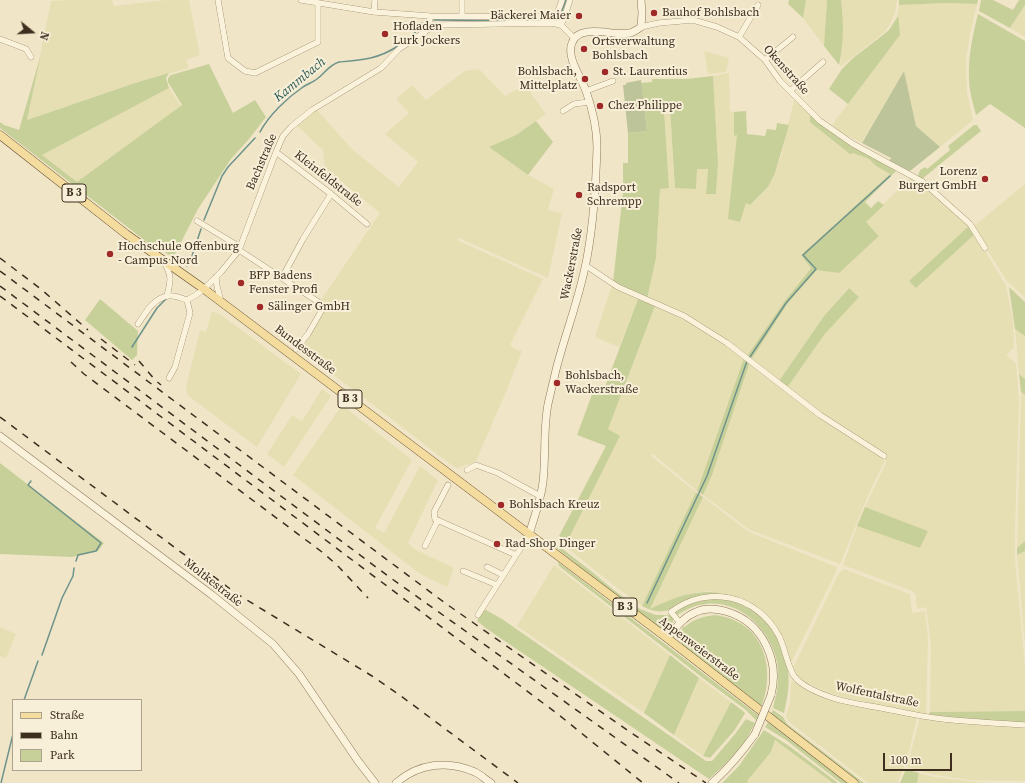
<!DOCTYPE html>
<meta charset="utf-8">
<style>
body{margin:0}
#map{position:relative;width:1025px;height:783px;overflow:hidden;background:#f0e5c7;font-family:"Source Serif 4",serif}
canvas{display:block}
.legend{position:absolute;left:12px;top:699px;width:130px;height:72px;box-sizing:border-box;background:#f7efd7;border:1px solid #ada28d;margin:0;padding:5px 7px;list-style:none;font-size:12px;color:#3d2e1f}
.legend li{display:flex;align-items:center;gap:8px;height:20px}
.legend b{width:20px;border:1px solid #ada28d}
.north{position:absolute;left:12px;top:12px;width:40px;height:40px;-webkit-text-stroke:3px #f7efd7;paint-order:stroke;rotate:108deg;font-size:11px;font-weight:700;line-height:16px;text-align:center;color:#3d2e1f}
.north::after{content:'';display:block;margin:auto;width:14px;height:18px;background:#3d2e1f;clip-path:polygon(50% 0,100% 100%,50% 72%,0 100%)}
.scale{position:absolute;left:883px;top:753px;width:69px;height:18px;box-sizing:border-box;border:2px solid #3d2e1f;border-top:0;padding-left:5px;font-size:12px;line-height:14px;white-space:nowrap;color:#3d2e1f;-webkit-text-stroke:3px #f7efd7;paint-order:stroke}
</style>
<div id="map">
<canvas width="1025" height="783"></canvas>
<ul class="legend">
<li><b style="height:5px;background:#f4db9e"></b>Straße</li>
<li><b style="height:5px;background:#3d2e1f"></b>Bahn</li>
<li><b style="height:11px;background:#c8d09a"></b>Park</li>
</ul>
<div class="north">N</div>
<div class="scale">100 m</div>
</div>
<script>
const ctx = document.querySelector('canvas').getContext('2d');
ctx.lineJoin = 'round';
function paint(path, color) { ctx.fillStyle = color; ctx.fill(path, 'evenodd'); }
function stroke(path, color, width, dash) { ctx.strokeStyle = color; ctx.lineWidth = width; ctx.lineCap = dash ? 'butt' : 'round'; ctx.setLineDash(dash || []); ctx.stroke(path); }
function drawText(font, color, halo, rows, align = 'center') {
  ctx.font = font + ' "Source Serif 4",serif'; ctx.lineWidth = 4; ctx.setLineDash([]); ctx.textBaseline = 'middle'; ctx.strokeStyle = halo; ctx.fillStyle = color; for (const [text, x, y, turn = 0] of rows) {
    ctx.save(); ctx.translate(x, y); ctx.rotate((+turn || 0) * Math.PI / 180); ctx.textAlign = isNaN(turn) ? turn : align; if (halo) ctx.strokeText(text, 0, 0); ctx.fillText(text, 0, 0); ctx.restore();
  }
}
paint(new Path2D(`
 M70,0h42l2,6 52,-6h23l11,55 -14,5 3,8 -57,16 -105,36 24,-119z
 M806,0h21l-3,46 -21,-28z
 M841,0h56l-2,13 -5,11 -5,8 -45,35 3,-36v-16z
 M946,3l31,1 -7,30 -4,27 1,31 6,28 -33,27 -24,-21 -12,-54 -43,71 -12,-7 -1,2 -16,-13 68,-90 -1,-13 -2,-6 2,-11z
 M1025,5v32l-15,-9z
 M704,51l25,7 -3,14 -18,2z
 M479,69l26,27 20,-11 21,29 -30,21 -26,12 38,28 26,14 -6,21 14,3 -14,65 -89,-40 -2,2 86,39 -33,66 5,4 7,2 -16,41 -31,71 -10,2 -6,3 -5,-1 -154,-118v-3l27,-41 -6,-5 59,-87 -55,-45 -2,-18 -27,-25 21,-15 36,40 46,37 19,-25 -33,-28 24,-21 -13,-14 16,-14 14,15 39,-29z
 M729,73l1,38 4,1v24l3,-1 9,68 4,2 18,-18 7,-14 6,-17 13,-56 59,53 16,6 7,7 14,8 -89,81 10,12 -27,35 -37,54 -30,-22 -70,-35 9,-41 4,-69 9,-1 -5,-78 6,-1 5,79 22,-19h11l-2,25h10l2,-31 -5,-87z
 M169,88l12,18 -104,77 -35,-28z
 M910,178l10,4 49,44 -53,62 59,-54 31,52 7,34 1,28 -8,7 10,8 3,38 -4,127v32l10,106v45l-95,1 1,-68 -5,-37 -8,2 -2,-4v-10l-4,-4 -69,-26 14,-39 63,22 8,-17 -63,-24 21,-44 -1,-7 -39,-25 -59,-43 37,-53 34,-38 -10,-9 -24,28 -45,65 -28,-21 37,-57 29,-33 62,-35 -14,-13z
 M1025,184v114l-18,-17 -34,-54z
 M612,285l26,14 -19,48 -24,-10z
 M655,306l42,20 47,32 -47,133 -44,-37 -2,2 45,36 -54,114 -30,-22 -47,-38 55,-110 -13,-6z
 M212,311l9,4 80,59 -44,73 -70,-52 -1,-9 14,-56 6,2z
 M1015,329l10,7v43l-6,-5z
 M750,362l133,95 1,5 -14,29 -30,73 -90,-34 -47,-35 9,-20z
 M322,389l9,7 -47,71 -17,-13 25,-39 10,6z
 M1021,392l4,3v146l-8,7z
 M342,405l70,55 -37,68 9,5 36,-67 18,14 -30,63 6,6 40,19 -7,19 -27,-13 -127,-99z
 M703,497l46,35 88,35 -1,5 -44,89h-2l-9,-25 -63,-41v-2l-10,-2 -16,2 -27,9 -16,8z
 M1025,551v95l-8,-91z
 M554,565l116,90 -26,58 -127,-87z
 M844,569l66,25 2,19 13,-2 3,27 -2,76 -71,-14 -24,-6 -27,-12 -8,-8 -3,-6 46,-95z
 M0,627l16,7 -10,24 -6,-2z
 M699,678l32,24 -28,54 -29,-21z
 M793,681l33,16 91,21 -9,37 -10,28h-30l-80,-62 -2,-5 4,-13 1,-20z
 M920,718l105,10v53l-55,-1 -35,-5 -28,-8z
 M775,740l6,4 52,39h-84l-3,-2 25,-29z
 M919,773l15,4 52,6h-69z`), '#e7dfb4');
paint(new Path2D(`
 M789,0h17l-3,18 -15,-14z
 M827,0h14c3,22 3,43 -2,65l-15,-19z
 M899,0h79l-1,4 -31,-1 -47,2z
 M981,0h12l20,10 6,-10h6v5l-15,23 -31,-17z
 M978,14l47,27v87l-35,-24 -14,11c-3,-12 -7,-24 -7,-37 -1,-22 4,-44 9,-64z
 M898,16l1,6 1,13 -52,69 -19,-15 13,-20 11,-11 30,-23 6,-5z
 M41,54l-14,66 105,-36 37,-11 -3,5 3,10 -127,67 35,27 105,-77 -14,-23v-4l3,-3 38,-11 24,49 22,-13 11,17 -17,22 -18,20 -33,50 -25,49 -11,-8 -14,-7 -148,-115v-6l4,3 15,5z
 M713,76l5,87 -2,31h-10l2,-25h-11l-1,20 -21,-1 -5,-79 -6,1 5,78 -9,1 -4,69 -9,41 -34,-17 10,-90v-29h5v-30l19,-2 -6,-48 11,-1v-3h34z
 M746,111l1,23 18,2 2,-7 9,1 1,-7 12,2 -14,48 -7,14 -18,18 -4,-2 -6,19 -12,-3 9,-84 -3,1v-24z
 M810,115l40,30 46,26 -31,31 6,6 7,-7 6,4 -18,17 13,14 -40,37 -22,-3 -29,33 -37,57 -4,-4 37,-54 27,-34 -10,-13 89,-81 -14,-8 -7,-7 -16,-6 -3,1 -40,-32z
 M536,121l17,21 -25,33 -39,-28 27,-12z
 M974,125h3l4,6 -59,48 -4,-3 2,-6 5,-3 2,2 23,-19 -2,-4z
 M969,226l6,8 -59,54 -7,-7z
 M1009,287l16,15v34l-10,-7z
 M849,288l10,9 -35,38 -37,53 -8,-7 45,-65z
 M100,299l38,32 -1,24 -5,5 -47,-40z
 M638,299l17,7 -47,123 12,7 -52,104 -9,-4 47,-90 -29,-11 17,-46 9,3z
 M744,358l6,4 -38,113 -9,20 -6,-4z
 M1019,374l6,5v16l-4,-3z
 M0,463l104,80 -6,8 -26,6 -72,-3z
 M696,492l7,5 -53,112c21,-10 44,-20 69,-16l-1,2 -49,15c-11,3 -17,1 -27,-4z
 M865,507l63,24 -8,17 -63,-22z
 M1025,541v10l-8,4v-7z
 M556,544l35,27 24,20 25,18 16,6h13l4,3v4c-5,5 -8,8 -14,6l-73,-54 -12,-12 -18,-14z
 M558,562l201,154 -2,5 -11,-11 -38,-28 -149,-116z
 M716,598c13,2 25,4 36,11 20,12 33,39 36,62 2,14 -1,29 -4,42l-11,-5c4,-15 7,-30 4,-46 -7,-35 -41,-66 -78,-57 -8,2 -15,6 -22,10l-2,-2c5,-9 31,-13 41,-15z
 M484,609l18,10 204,142h6l23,-27 11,-15 9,4c-11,24 -27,39 -46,56l-222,-150 -10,-8z
 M714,615c49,5 63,52 47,93l-11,-11 -67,-51 -4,-8 4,-12 2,1c8,-8 18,-10 29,-12z
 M670,655l29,23 -25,57 -30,-22z
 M731,702l12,9 2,2 -1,2 -10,16 -24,27 -7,-2z
 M773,710l10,7 4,7 77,59h-6l-88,-67z
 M1025,711v13l-97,-9 2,-3z
 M768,722l79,61h-6l-55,-43 -21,-13z
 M764,730l25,16 49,37h-5l-58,-43 -4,12 -24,29 2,2h-27l17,-17z
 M906,769l13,4 -2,10h-17z`), '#c8d09a');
paint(new Path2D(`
 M904,71l12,55 24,21 -30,24 -21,-10 2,-3 -29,-15z
 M641,80l6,51 -19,2 -5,-48h3v-2z`), '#bec499');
stroke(new Path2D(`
 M434,20l100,1
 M553,21l6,-2 7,-19
 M410,39l12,-16
 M260,132c9,-17 27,-34 43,-45 5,-3 10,-5 14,-8 8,-6 12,-14 22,-17 24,-2 39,-3 59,-16
 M204,220l18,-44 6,-9 27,-29
 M187,266l5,-10 9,-27
 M132,347l25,-39 9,-9
 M750,357l36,-54 30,-34 -13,-14 87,-79
 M31,481l-3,4 73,58 -5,8 -18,4 -2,6
 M647,603l60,-127 40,-115
 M42,655l20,-57 11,-22 1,-8
 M24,700l14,-39
 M1,783l12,-49`), '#6e938b', 1.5);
const minor = new Path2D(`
 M218,0l10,58 17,13 10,2 63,-31v-39
 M301,0l73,12 56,4 124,1
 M374,12l1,-12
 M462,16v-16
 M554,17l3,-3 5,-14
 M559,23l15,15
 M560,25l3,-4 7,-21
 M641,27l18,-4 34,-3 24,7 22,10 26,23 15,21 40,40 33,23 70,38 47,42 15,24
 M429,29l1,-13
 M739,37l19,-32
 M0,39l26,10 5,8
 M765,60l28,-23
 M586,91l27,-10
 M790,91l33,-29
 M563,111l11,-7 15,-2
 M276,152l55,42 36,30
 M197,221l43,26
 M239,250l84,55v3l-15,26 -12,15
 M164,262c8,14 7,18 3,34
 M585,265l33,22 66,29 43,27 93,72 64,41
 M216,277l1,9 4,16
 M282,278l21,-39 28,-45
 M187,300l9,-5 10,-8 15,-15 18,-22 37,-98 7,-16 8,-9 21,-17 69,-42 18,-19 30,-20 8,-4 116,-2 7,2
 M138,324c7,-10 15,-26 30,-28 6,-1 13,2 19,4
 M169,378l6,-11 15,-54 -3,-13
 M467,470l9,-5 22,8 42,23
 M448,485l-14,27 1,7 81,36
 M425,546l13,-26
 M487,567l16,8
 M463,571l34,14
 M478,615l51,-80
 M680,623l-9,-11c37,-28 86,-17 108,24 6,12 8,29 15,40 8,11 27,18 39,22 15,5 32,7 48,10 21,4 41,9 62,11 27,3 55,4 82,6`);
const tertiary = new Path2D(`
 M0,436l212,159 61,49 26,30 59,87 17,22
 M529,535c5,-18 12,-35 14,-53 3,-26 0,-52 5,-78 3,-13 6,-26 9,-38 10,-38 25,-75 31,-114 6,-34 8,-71 9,-105 0,-19 -5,-39 -11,-56 -5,-14 -20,-34 -14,-48 7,-21 43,-6 58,-10 4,-1 8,-4 11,-6l1,-14 -1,-13
 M667,638c8,-9 16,-21 29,-26 10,-5 22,-3 32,0 35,11 52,49 43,83
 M396,783c23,-20 52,-23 79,-11 6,3 11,8 16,11
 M712,783c16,-14 30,-31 43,-49`);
const primary = new Path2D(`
 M0,135l126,99 78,55 463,349 187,145`);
stroke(minor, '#8d775b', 6);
stroke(tertiary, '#8d775b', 8);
stroke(primary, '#5b452f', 9);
stroke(minor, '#faf2db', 5.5);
stroke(tertiary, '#faf2db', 7);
stroke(primary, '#f4db9e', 8);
stroke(new Path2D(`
 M0,258l42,32 46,40
 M0,271l445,332 185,129 76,51
 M0,286l388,290 291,207
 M0,296l559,419 84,68
 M101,339l34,26
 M139,361l16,19 6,5
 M71,362l13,12 238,178 15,13 31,33
 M0,417l237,177 135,82 29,20 117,87`), '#3d2e1f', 1.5, [7, 7]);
const tertiaryBridge = new Path2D(`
 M755,734l16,-39`);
stroke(tertiaryBridge, '#8d775b', 8, []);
stroke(tertiaryBridge, '#faf2db', 7);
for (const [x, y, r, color] of [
 [654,13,4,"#9f2a28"],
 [579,16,4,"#9f2a28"],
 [385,34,4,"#9f2a28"],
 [584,49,4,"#9f2a28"],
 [605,72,4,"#9f2a28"],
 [585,79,4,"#9f2a28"],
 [600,106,4,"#9f2a28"],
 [985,179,4,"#9f2a28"],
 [579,195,4,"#9f2a28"],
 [110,254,4,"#9f2a28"],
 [241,283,4,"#9f2a28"],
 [260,307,4,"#9f2a28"],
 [557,383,4,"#9f2a28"],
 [501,505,4,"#9f2a28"],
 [497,544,4,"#9f2a28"]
]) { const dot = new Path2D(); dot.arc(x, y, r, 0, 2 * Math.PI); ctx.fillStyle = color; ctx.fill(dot); stroke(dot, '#f7efd7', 1.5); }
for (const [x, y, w] of [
 [74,193,24],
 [350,399,24],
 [625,607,24]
]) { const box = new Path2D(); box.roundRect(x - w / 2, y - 9, w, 18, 3); ctx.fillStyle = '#f7efd7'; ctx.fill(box); stroke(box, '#3d2e1f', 1); }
drawText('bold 11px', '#3d2e1f', null, [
 ["B 3",74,193],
 ["B 3",350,399],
 ["B 3",625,607]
]);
drawText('12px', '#3d2e1f', '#f7efd7', [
 ["Bauhof Bohlsbach",662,13],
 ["Bäckerei Maier",571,16,"right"],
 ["Hofladen",393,27],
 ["Lurk Jockers",393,41],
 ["Ortsverwaltung",592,42],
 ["Bohlsbach",592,56],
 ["Bohlsbach,",577,72,"right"],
 ["Mittelplatz",577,86,"right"],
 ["St. Laurentius",613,72],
 ["Chez Philippe",608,106],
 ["Lorenz",977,172,"right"],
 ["Burgert GmbH",977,186,"right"],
 ["Radsport",587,188],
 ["Schrempp",587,202],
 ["Hochschule Offenburg",118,247],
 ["- Campus Nord",118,261],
 ["BFP Badens",249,276],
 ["Fenster Profi",249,290],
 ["Sälinger GmbH",268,307],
 ["Bohlsbach,",565,376],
 ["Wackerstraße",565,390],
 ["Bohlsbach Kreuz",509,505],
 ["Rad-Shop Dinger",505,544]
], 'left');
drawText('12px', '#3d2e1f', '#f7efd7', [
 ["Okenstraße",786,70,48],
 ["Bachstraße",262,162,-67],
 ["Kleinfeldstraße",328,179,38],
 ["Wackerstraße",572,264,-79],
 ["Bundesstraße",305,350,37],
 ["Moltkestraße",213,583,38],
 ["Appenweierstraße",699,649,37],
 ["Wolfentalstraße",877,695,12]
]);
drawText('italic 13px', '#2e5d5b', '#f7efd7', [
 ["Kammbach",300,80,-39]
]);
</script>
